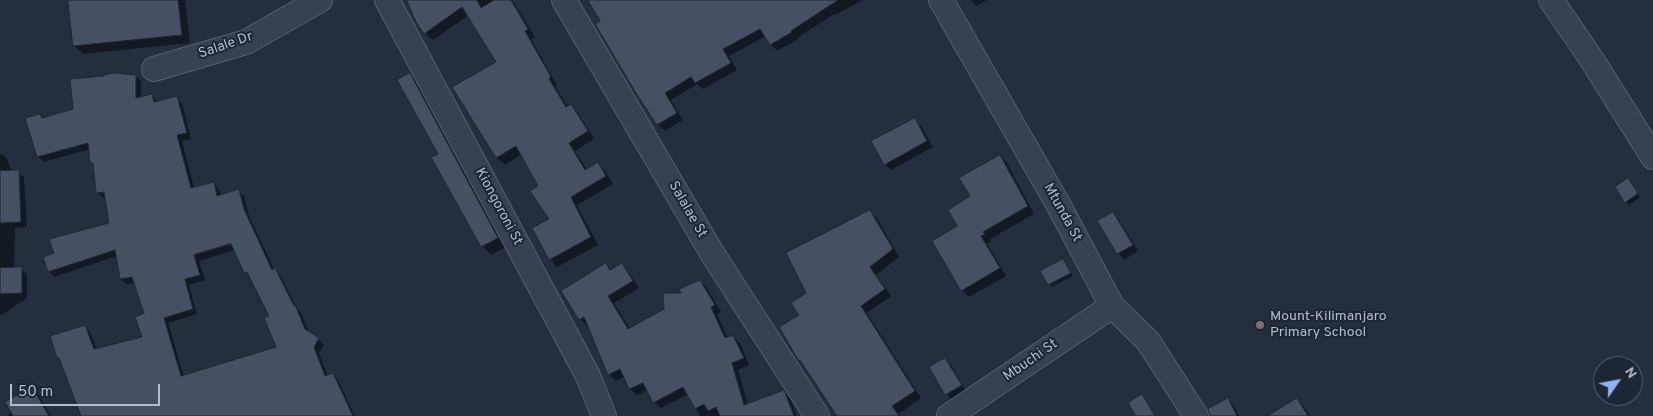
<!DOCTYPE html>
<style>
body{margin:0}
#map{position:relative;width:1653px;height:416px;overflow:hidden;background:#242f3e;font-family:Overpass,sans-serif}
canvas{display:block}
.north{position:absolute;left:1593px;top:356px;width:50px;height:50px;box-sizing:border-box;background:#1d2633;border:1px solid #59626f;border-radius:50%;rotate:57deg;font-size:14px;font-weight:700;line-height:20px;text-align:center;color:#b4bcc9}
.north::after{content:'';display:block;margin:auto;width:18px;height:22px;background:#8ab4f8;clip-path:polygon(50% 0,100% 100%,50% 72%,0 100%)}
.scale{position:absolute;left:10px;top:384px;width:150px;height:22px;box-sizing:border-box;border:2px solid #b4bcc9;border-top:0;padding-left:6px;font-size:15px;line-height:18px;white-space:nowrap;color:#b4bcc9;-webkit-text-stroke:4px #1d2633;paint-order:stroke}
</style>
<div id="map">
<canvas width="1653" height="416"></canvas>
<div class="north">N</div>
<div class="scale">50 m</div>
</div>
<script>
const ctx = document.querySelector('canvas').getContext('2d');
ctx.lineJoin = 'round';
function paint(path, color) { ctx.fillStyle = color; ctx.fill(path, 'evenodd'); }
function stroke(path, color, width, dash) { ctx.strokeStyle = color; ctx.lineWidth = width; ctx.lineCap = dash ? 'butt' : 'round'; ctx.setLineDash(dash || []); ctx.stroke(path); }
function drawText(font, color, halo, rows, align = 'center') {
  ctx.font = font + ' Overpass,sans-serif'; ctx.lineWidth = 4; ctx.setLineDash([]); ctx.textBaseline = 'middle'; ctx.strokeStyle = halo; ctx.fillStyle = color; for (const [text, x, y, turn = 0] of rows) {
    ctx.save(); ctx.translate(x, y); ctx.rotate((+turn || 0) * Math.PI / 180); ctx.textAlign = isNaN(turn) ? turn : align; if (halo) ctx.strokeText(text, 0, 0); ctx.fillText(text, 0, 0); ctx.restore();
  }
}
paint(new Path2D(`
 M70,0h115l5,43 -107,11 -8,-8z
 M408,0h104l23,37 -4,2 26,46 -2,1 13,21 3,-2 7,8 16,26 -19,12 12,19 11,-6 7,7 8,13 -36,21 21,40 -41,22 -7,-8v-40l-11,-33 -17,-32 -17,11 -8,-7 -43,-71 44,-25 -29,-47 -36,25 -8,-7z
 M589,0h274l-28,15 -1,-1 -37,24 1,1 -21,12 -6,-7 -5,-8 -37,20 8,14 -34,19 -6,-5 -26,16 12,20 -18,11 -7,-7 -21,-32 -36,-71z
 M971,0h16l-11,6z
 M410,74l9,9 87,164 -15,8 -9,-9 -43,-91z
 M136,76l5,5v17l11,-3 6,8 19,-5 5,5 9,36 -9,2 12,47 19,-5 6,6 2,7 17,-5 6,5 5,20 25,53 6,6 17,34 4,3 8,21 15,12 -5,8 9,23 4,-2 6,6 17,36h-273l-20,-55 -4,-3 27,-31 5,5 7,18 46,-12 3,-24 -11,-31 -9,1 -5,-5 -4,-23 -63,21 -5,-6 6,-17 55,-30 -3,-27 -4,1 -6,-6 -3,-27 -3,-3 -1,-13 -46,13 -6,-6 2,-41 4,4 30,-9zM235,250l10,22 7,6 19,38 7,32 -94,29 -16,-54 29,-9 -8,-29 16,-5 -6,-19z
 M915,119l6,7 12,21 -42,23 -6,-6z
 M0,154h2l5,5 5,13h6l6,5 3,50 -12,1 -1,41h7l6,5v24l-27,18z
 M1000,156l7,7 27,51 -44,25 1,3 -4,2 19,32 -37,21 -7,-7 -3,-63 13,-30z
 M1631,182l9,15 -11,8 -3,-3z
 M870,211l7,7 22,39 -23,18 15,21 -24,17 54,85 -23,16 2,2h-62l-32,-50 -6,-6 1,-45 7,-21z
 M1113,213l6,7 19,31 -14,9 -6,-7z
 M1063,260l10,16 -21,11 -10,-15z
 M606,264l6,6 10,-6 6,7 11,17 -25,15 16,26 35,-20 35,-28 7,7 14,24 -4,2 11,25 5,-3 7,7 9,22 -11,5 10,35 35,-13 7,6 7,18h-97l-12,-22 -27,14 -7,-6 -6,-12 -11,5 -7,-6 -5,-12 -9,4 -7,-7 -21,-49 -1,1 -7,-7z
 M945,359l6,6 16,27 -15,8 -6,-6z
 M32,388l6,6 13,22h-44l5,-4z
 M1297,399l6,6 7,11h-21z
 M1227,400l7,6 5,10h-21z`), '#0007');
const building = new Path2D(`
 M68,0h110l4,35 -109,11z
 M407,0h70l4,8 13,-8h17l17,29 -3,2 26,46 -2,2 17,28 5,-3 17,27 -19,12 16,27 13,-8 8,14 -35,21 20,40 -42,23 -17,-32 17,-9 -19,-28 8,-5 -22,-40 -20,12 -44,-71 44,-25 -34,-55 -38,27 -8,-12z
 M588,0h250l-47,31 1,1 -22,13 -10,-16 -37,20 8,14 -36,20 -4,-6 -26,16 12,20 -20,12 -21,-32 -41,-69 5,-3z
 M114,73l22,2v23l16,-4 2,8 23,-6 10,37 -10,2 14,53 23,-6 3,14 22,-7 5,20 28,61 3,-2 19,38 1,-1 10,24 14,9 -5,9 11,29 8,-3 20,43h-272l-22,-58h-2l-7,-22 35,-11 9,24 48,-12 -7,-20 9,-4 -12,-36 -12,2 -5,-29 -67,22 -5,-15 11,-4 -5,-14 60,-16 -5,-31 -8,1 -3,-30h-3l-2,-20 -51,14 -12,-39 15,-4 2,4 31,-9 -3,-30 34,-3v-1zM231,244l13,29 3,-1 22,44 -5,2 12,29 -95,29 -17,-58 29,-9 -8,-30 15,-4 -6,-20z
 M410,73l88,165 -17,9 -50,-90 7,-3 -41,-74z
 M915,118l12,23 -43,24 -13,-24z
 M1000,155l28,51 -45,26 2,2 -4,2 19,32 -39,23 -29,-50 25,-15 -9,-16 22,-14 -11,-18z
 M19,170l2,52 -21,1v-52z
 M1628,178l10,15 -13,10 -10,-16z
 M870,210l23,39 -23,18 15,22 -24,17 54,85 -23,15 7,10h-62l-37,-56 -1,1 -20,-34 20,-12 -8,-12 15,-10 -20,-40z
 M1113,212l20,33 -16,9 -20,-33z
 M1063,259l8,14 -23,12 -8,-14z
 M606,263l4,7 12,-7 11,18 -25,15 20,33 36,-20 -1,-16h18l-2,-4 21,-9 15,25 -4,2 14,31 8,-3 11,23 -12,5 12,42 40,-15 10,26h-74l-4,-9 -8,4 -4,-7 -9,5 -12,-22 -30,16 -10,-20 -14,6 -9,-20 -12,6 -24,-58 -5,3 -18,-29z
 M22,267v26l-22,1v-26z
 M945,358l17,27 -17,10 -16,-28z
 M32,387l17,29h-36l-8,-14z
 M1142,394l13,22h-19l-8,-13z
 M1228,398l9,18h-27l-2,-7z
 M1297,398l11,18h-40z`);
paint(building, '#455162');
stroke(building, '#1f2835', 1);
const minor = new Path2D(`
 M387,0l201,376 16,40
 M564,0l148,253 105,163
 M941,0l117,204 54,102 36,35 48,75
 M1551,0l41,60 61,97
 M154,69l92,-27 74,-42
 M949,416l163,-110`);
stroke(minor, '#565f6c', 26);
stroke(minor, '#38414e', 24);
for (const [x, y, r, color] of [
 [1260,325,5,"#8d6e63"]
]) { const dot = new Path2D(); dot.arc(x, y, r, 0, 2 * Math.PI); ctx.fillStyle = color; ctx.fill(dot); stroke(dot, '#1d2633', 2); }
drawText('14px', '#b4bcc9', '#1d2633', [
 ["Salale Dr",226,46,-19],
 ["Kiongoroni St",498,207,62],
 ["Salalae St",687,210,60],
 ["Mtunda St",1062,213,61],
 ["Mbuchi St",1031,361,-35]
]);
drawText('14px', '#b4bcc9', '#1d2633', [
 ["Mount-Kilimanjaro",1270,317],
 ["Primary School",1270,333]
], 'left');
</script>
